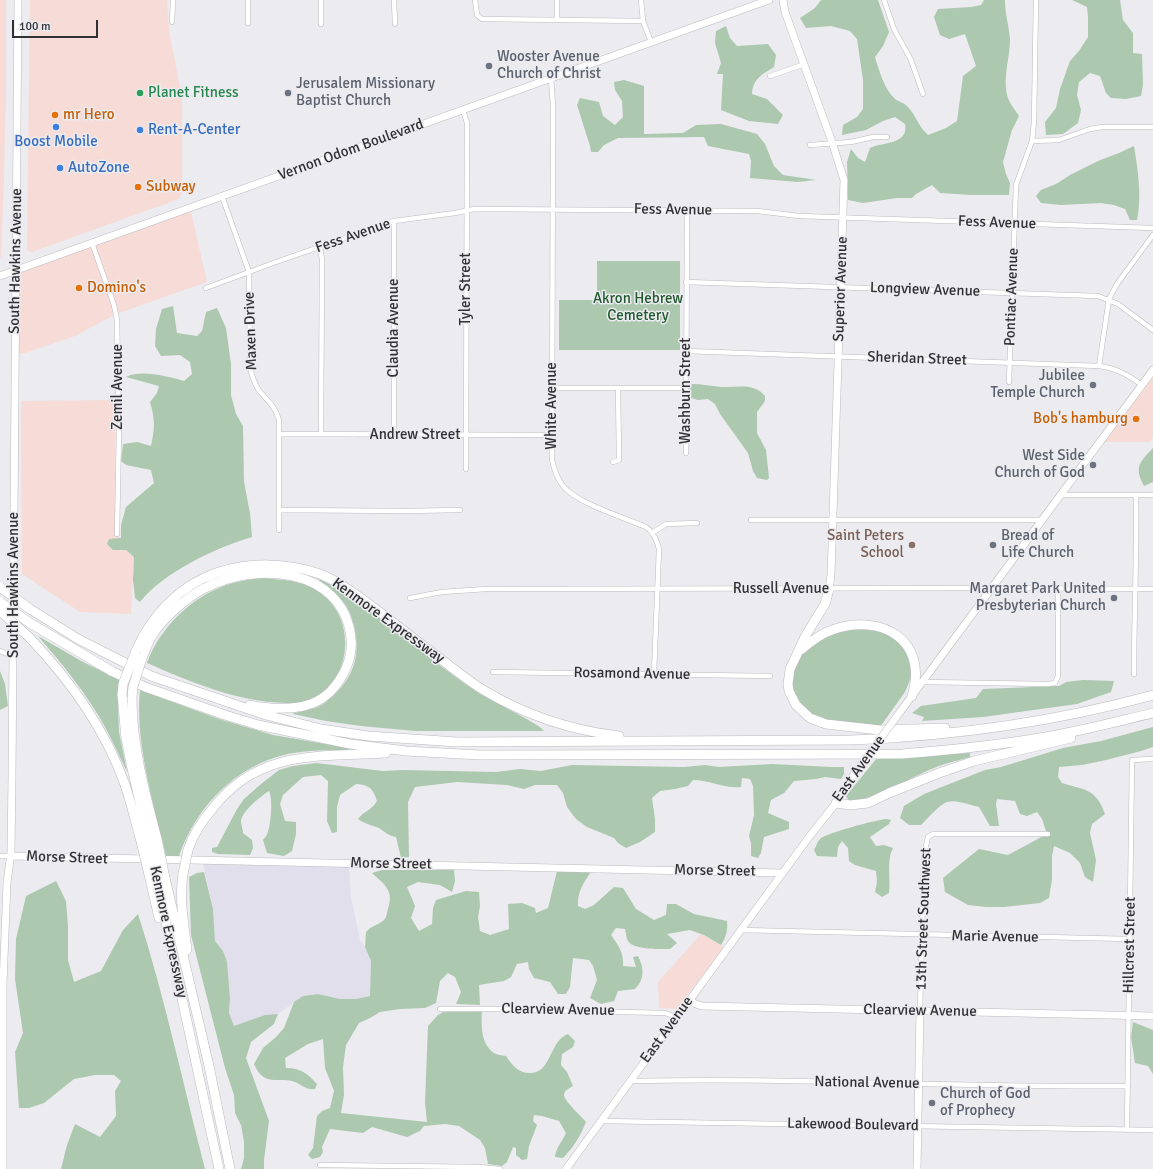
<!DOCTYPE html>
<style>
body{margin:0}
#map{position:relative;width:1153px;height:1169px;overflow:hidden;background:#ecebf0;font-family:Signika,sans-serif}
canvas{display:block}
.scale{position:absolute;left:12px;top:20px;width:86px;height:18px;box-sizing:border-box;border:2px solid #313133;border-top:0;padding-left:5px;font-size:12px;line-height:14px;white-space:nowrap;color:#313133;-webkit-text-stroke:3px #ecebf0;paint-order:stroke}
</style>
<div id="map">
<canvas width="1153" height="1169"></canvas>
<div class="scale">100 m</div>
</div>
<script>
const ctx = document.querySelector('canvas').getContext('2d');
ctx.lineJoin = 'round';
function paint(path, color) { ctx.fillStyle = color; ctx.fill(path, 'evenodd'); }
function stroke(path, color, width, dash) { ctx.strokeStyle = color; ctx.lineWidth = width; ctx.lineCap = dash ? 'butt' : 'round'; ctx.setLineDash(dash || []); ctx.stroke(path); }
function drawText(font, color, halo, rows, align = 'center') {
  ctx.font = font + ' Signika,sans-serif'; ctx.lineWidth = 3; ctx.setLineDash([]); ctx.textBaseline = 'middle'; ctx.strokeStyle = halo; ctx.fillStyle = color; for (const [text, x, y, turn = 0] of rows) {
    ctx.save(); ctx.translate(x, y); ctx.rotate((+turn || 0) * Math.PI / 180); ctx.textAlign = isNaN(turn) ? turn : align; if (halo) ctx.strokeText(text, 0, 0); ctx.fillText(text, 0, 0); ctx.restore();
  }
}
paint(new Path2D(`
 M0,0h6v90l-2,87 -3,80 -1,1z
 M30,0h137l2,30 13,69v93l-3,7 -147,53 -4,-1 -1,-2z
 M190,208l17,74 -91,32 -41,22 -50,17 -10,1 1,-83z
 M1153,370v67l-3,5h-50z
 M115,400v132l6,7 5,11 8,7 -3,57 -51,-2 -58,-38 -1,-173z
 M701,934l20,11 2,3 -46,61 -18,-1 -1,-26z`), '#f6dbd6');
paint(new Path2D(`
 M203,863l146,4 2,30 9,43 5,7 6,14 -1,35 -14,3h-16l-22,-5 -15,2 -25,18 -13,1 -31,11 -5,-13 1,-15 -1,-13 -6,-34 -8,-10 -2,-32z`), '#e1dfeb');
paint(new Path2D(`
 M821,0h57l11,32 -6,14 -8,11c4,13 9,32 20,42 4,3 10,4 13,8 9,10 10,19 20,28l18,-7 11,-7 6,-45 13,-10 -11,-32 -16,5 -9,-4 -6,-18 4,-8 33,-2 10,-2 3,-5h21c0,14 4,26 5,39 0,20 -8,40 -2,59 2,6 8,13 11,18l-7,14 -9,32 3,12 4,9 -1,12h-38l-31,-2 -8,-8 -16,9 -4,4h-15l-34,5 -15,-3 -1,-38 4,-13 7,9 7,4 5,-14c12,-6 39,-3 35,-24l-10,-7 -12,4 -17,9 -24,5 1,-10 14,-8 6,-8v-29l-6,-41 -7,-8 -19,-5 -25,2 -6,-10 15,-10z
 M1072,0h48l3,20 10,13v20l9,1 1,31 -2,11 -15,3 -15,-1 -5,-5 -6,-17 -10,-3 -11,9 -2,13 4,15 -3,13 -15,11 -17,1 -1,-13 11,-14 4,-19 10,-28 9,-10 9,-14v-20l-1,-10z
 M726,26l4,12 7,8 31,-2 8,11 -2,12c-12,8 -21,11 -22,27l15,5 16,16 -5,9 -29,-3 -28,-11 2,-36h-6l4,-11 -6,-20 1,-12z
 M624,80l20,6v48l39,-1 13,-8 25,-1 29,8 7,2 8,10 9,22 9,9 33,5 -18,2 -48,-4 1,-17 -2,-7 -41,-8 -4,-9 -86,1 -14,7 -6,7h-7l-1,-6 -13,-41 3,-7 19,4 4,14 12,9 8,-8 -1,-16 -7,-11 -1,-8z
 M1134,146c4,25 8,49 3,74h-7l-5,-11 -11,-4 -13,-2 -40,2 -20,-2 -5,-7 5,-6 15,-6 14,-9 28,-14 21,-8z
 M597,261h83v89h-121v-50h38z
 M173,306l4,27 20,3 5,-5 4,-19 11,-4 9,20 5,36v31l5,19 7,12 1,56 6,31 2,24c-37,11 -88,35 -112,65l-5,-4 -2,-18 1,-23 -8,-7h-13l-6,-6 2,-5 12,-1v-13l5,-18 28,-24 -3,-13 -25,-5 -5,-4 2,-17 14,-2 14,4c4,-18 4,-27 -1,-44l7,-9 2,-7 -33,-9c15,-8 43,0 58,4l8,-7 -2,-12 -10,-7 -19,1 -6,-10 1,-17 6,-20z
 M692,384c10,0 19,2 29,3 16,1 32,-5 44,9v5l-8,11v21l9,17 3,28 -2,2 -10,-2 -4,-7 -5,-18 -28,-39 -5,-10 -7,-5 -10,1 -7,-2 -2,-9z
 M1153,448v34l-9,4c-10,-19 -5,-23 9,-38z
 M262,578c21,2 43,2 60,16 37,28 29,95 -18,108 -5,2 -12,1 -18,1 -49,-1 -95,-21 -139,-40 13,-37 50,-72 90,-81 8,-2 16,-3 25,-4z
 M317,578c24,11 45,27 67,43 30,24 60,49 92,70 11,8 66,34 68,40h-128l-55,-5 -35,-5 -33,-7 1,-1c8,-2 16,-3 24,-6 6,-3 12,-8 17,-13 21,-20 26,-44 18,-72 -2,-4 -2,-8 -4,-11 -7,-14 -21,-23 -32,-33z
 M844,629h26l22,6 15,15 5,25 -7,17 -25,35 -52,-6 -13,-5 -8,-5 -11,-12 -3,-6 -2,-20 10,-18 26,-20z
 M38,636l45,26 37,18 -2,27 1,25 8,40c-7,-15 -14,-30 -22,-45 -18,-33 -42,-62 -67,-91z
 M0,671l5,13 3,22 -8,4z
 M1083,680l31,1 -3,11 -34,12 -94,13 -61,4 2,-4 -12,-4 9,-7 55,-8 7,-9 76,-3 7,-4z
 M140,690l79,29 54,16 76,13 -1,2c-20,0 -40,0 -60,4 -52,11 -92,53 -109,102h-13l-4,-17h-1c-10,-47 -26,-101 -21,-149z
 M1153,727v20l-12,4 -35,9 -24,5 -23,2 -1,10 4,6c22,7 34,5 43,31l-13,10 -2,9 6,27 -3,22 -8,-5 -5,-14 -10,-10 -16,-7 -2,10v23l-3,19 -9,5 -36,4h-18l-18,-2 -23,-13 -2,-14 36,-29 29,6 39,-21 -5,-15 -5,-7 -10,4 -7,-2 -5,-13 -18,-2 -1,5 3,22h-9l-11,-19c-9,-2 -23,-8 -32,-5 -8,3 -20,17 -26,23h-12l-9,-7 4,-12 20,-12 61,-24 16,-3 62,-19 38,-7z
 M970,753v4c-14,4 -28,7 -41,13 -26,11 -51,29 -80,31l-3,-5 31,-38z
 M316,763l67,8 19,-1 94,2 24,-3 21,2 31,-6 112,2 21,-2 14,2 53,-3 60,3h12v7l-3,5 -16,-2 -9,2 -22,2 -10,12 -13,7 -3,13 21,9v7l-25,8 -3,16 -3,5 -7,-2v-13l-2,-7 5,-21 -1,-29 -3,-7 -8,-1 -1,9c-15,2 -32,-7 -48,-7l-5,6 -13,3 -15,2 -8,7 3,21v13l-15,10 -14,6 -8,-5 -4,-5 -27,-11 -11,-8 -9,-12 -4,-14 -6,-8h-22l-11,4 -17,-4 -50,-3 -42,5 -7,15 1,55 -8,1 -5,-21c-7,-1 -11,-5 -17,-9 -8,-3 -14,-4 -21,-9 6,-8 14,-9 19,-18 -4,-13 -8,-16 -21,-17l-16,11 -3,12v25l-5,1 -5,-12 1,-40 -7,-6 -18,2 -20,18 -3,9 5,17 11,1v12l-4,17 -8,5 -17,-3 -4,-13c2,-2 4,-5 5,-8 3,-10 5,-33 1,-41 -8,5 -27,20 -28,30 0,4 2,9 2,12l9,7 1,8 -3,7 -32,-1 -6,-2v-4l5,-1 20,-38 7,-10 17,-15 18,-14 14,-4z
 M886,819l5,1 -2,4 -19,13 6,9 8,-1 9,3c-7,13 -2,30 -4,45l-7,4 -7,-5 2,-10 -1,-11 -21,-6 -6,-4 -1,-13 -6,-7 -4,6 -1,10 -20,-1 -3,-6c2,-3 3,-8 6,-11 6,-6 56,-19 66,-20z
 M382,870h72l1,11 -3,11 -12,-7 -22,-3 -11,5 8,19 -4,12 8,13 13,-7 1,-16 3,-8 30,-9 13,1 1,14 -2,11 2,14 10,4 19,-6 -1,-25 14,-1 13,5 1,5 12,-5 9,-37 34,1c-8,11 -14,21 -13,34l7,3 9,-4 20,-18 9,1 13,21 18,11 12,-5 1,-11h9l18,10 33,7c1,9 -1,16 -6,24l-17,-10 -14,-5 -23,4 10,9 -7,6c-9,0 -37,1 -42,-8 -2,-3 -2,-9 -3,-12l-9,-1 -5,7c7,10 13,17 12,31l13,1 -3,-10 5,-1c6,12 7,23 -3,33l-17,2 -4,10 -13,3 -11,-6 7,-18 -4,-14 -4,-6 -16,-2 -3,29 -4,7h-8l-8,-12 -16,-4 -5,-9 -1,-7 -11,2 -6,13 -7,4 -25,4 1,20 -24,-1 5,-12 -6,-15 -7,-4 -8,8 -4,22 -11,5 -25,1 -20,3 -10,6 -11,5 -13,22 -3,22 1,28 -3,18 86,9 -2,-19 3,-77 10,-11 5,-3 39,-1c-1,15 -1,33 12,42 3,2 8,2 12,3 6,9 13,18 25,17 21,-1 18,-32 37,-39l7,7 -2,6 -11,7 -1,11 6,7 6,14c-3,2 -9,4 -9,9 0,6 18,22 22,27 -5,13 -13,26 -23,36l-8,-1c1,-10 7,-15 11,-24l-7,-12 -17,-5 -8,-1 -1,6 4,4 -8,21 -2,13 -5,1 -6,-5v-7l-3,-1 -6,15 -5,4 -14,-2 -3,-16 -5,-8 -21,-14 -14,-2 -21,2 -4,5 -13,6 -35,-10 -9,6 -33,-4 -8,18 1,5 -3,5 -8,2 -4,-4 5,-7 4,-32 5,-5 8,-3 4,-17 -9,-23 -2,-29 -15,5 -23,14 1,10c15,0 22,6 31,16l-2,5c-9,1 -13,-4 -20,-7 -16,-6 -31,6 -41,-18l9,-16 13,-11 8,-9 10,-26 9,-6 15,-2 22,5h16l14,-3 1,-35 -6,-14 1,-15c5,-6 12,-7 18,-12 3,-3 3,-8 4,-11 6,-19 -3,-24 -16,-36z
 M204,872l9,37 2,32 8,10 4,11 3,36 -1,15 5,13 31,-11 13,-1 -4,10 -23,18 -5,16 23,63 -5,39v9h-23l3,-11v-16l-3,-17 -6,-12 -1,-18 -9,-27 -34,-133 -2,-58 8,-4z
 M56,881l10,20 2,25v34l6,22 27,-11 22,-41 15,-16c27,84 45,170 67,255h-144l6,-24 8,-21 25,13 16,-21 -1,-25 6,-10 -7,-6h-19l-21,4 -30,24 -15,5h-10l-4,-56 8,-19 -8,-54 1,-40 10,-43z
 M1133,1022l20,8v44l-5,-8 -13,-3 -4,-26z`), '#acc8af');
const street = new Path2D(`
 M394,0l1,24
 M475,0l2,15 5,4 161,2
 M641,0l2,21 8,21
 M884,0l10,29 17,31 12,34
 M557,20v-20
 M172,22l1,-22
 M248,23v-23
 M321,24v-24
 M770,76l35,-12
 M551,78l2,27 -1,355c2,9 5,18 11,26 15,18 60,31 83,41 7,5 11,13 13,22l-5,125
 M463,110l4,13 -1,346
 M1032,141l27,-1 31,-11 13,-2h50
 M810,145l41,-3 22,-5h14
 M222,196l27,76 1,96c2,8 4,14 8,21 8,11 17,16 21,31v110
 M92,243l22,62 3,15 2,111 -2,103
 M320,247l2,13 -1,174
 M686,282l412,14 20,8 35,26
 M206,288l70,-26 118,-41 61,-8 19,-4 284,2 41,5 354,12
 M686,351l413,15c17,2 29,9 43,19
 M1099,366l10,-67 8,-15 36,-49
 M1009,382l7,-197 16,-44 2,-19 2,-122
 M552,388h134
 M279,434l273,1
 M394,435v-214
 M686,453l1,-243
 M613,462l6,-2v-4l-1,-68
 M1061,495h92
 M279,510l127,1 54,-1
 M751,520h292
 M652,533l14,-9 31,-1
 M410,598l32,-6 44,-3 507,-1 160,1
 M0,651l13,5
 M493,672l277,4
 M1134,674c0,-59 3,-119 2,-179
 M923,682l125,2 7,-1 3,-7v-88
 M0,856h10
 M740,930l390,9
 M440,1009h52l173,4 11,4
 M920,1011l4,-156 4,-18 5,-3h115
 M630,1081c166,-4 332,7 498,5
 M601,1121l552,9
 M1127,1130l5,-370 21,-1
 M320,1165l160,2 20,2`);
const secondary = new Path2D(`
 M783,0l2,12 47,130 12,38 -13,395 -2,14
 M0,276l769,-276
 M900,712l253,-342
 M10,856l772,17
 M689,1000l7,4 6,2 451,10
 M3,1169v-185l4,-101 4,-31 1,-75 6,-777
 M566,1169l243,-332 27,-34 19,-30
 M917,1169l3,-158`);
const highway = new Path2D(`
 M829,589l-4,15 -19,31 -16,34 -2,15 1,7 7,14 14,13 16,6 54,6 65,-2
 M30,609l48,30 73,37 115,39 55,14 47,7 89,6 394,-2c102,-4 203,-18 302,-45
 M30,623l83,49 32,15 80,28 33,10 92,19 56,7 74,4 422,-1c50,-4 100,-9 149,-18 35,-6 68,-15 102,-23
 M29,637c40,42 75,90 95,145 7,19 11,39 17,59
 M801,650c9,-8 19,-16 31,-20 49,-17 97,9 80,66
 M136,651c15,-35 43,-65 80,-78 33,-11 70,-11 104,1 22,9 42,25 61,39 20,16 40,31 60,46 14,11 29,23 44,32 42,25 85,39 134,45
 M142,658c3,-7 6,-16 10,-22 10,-17 34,-38 51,-47 51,-28 140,-23 148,49 2,21 -7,39 -21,54 -17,16 -37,17 -59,16 -8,-1 -14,-1 -21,-3
 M122,695l4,43 5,26 18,77
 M132,698c0,48 13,95 25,141
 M836,803l14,2 18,-2 21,-10 50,-20 35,-12 97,-23
 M188,850c5,-16 14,-29 25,-42 46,-59 106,-51 173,-55
 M183,874c-4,25 1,51 4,76
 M165,878l44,188 21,103
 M150,879l9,39
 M157,879l14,69 48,221`);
stroke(street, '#bbbabf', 5.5);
stroke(secondary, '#bbbabf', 8);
stroke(highway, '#bbbabf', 10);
stroke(street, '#fff', 4.5);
stroke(secondary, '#fff', 7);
stroke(highway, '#fff', 9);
const secondaryBridge = new Path2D(`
 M855,773l45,-61`);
const highwayBridge = new Path2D(`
 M0,587l30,22
 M0,602l30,21
 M0,611l29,26
 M122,695l1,-11 13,-33
 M132,698l1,-11 9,-29
 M157,839l8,39
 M141,841l9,38
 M149,841l8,38
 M183,874l5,-24`);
stroke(secondaryBridge, '#bbbabf', 8, []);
stroke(highwayBridge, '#bbbabf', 10, []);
stroke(secondaryBridge, '#fff', 7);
stroke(highwayBridge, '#fff', 9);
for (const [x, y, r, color] of [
 [489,66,4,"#6b7280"],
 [140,93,4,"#2e9e5b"],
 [288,93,4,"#6b7280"],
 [55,115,4,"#e8710a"],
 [56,127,4,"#3f7fe0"],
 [140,130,4,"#3f7fe0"],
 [60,168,4,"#3f7fe0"],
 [138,187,4,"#e8710a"],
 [79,288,4,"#e8710a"],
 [1093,385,4,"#6b7280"],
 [1136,419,4,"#e8710a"],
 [1093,465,4,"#6b7280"],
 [912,545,4,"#8d6e63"],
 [993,545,4,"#6b7280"],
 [1114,598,4,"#6b7280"],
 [932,1103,4,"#6b7280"]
]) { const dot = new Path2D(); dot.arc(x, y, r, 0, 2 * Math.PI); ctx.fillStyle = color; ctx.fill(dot); stroke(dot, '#ecebf0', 1.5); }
drawText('15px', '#5b616d', '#ecebf0', [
 ["Wooster Avenue",497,57],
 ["Church of Christ",497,74],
 ["Jerusalem Missionary",296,84],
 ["Baptist Church",296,101],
 ["Jubilee",1085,376,"right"],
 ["Temple Church",1085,393,"right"],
 ["West Side",1085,456,"right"],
 ["Church of God",1085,473,"right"],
 ["Bread of",1001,536],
 ["Life Church",1001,553],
 ["Margaret Park United",1106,589,"right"],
 ["Presbyterian Church",1106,606,"right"],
 ["Church of God",940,1094],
 ["of Prophecy",940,1111]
], 'left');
drawText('15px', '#27864d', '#ecebf0', [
 ["Planet Fitness",148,93]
], 'left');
drawText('15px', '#c56008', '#ecebf0', [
 ["mr Hero",63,115],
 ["Subway",146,187],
 ["Domino's",87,288],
 ["Bob's hamburg",1128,419,"right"]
], 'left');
drawText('15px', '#366cbe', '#ecebf0', [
 ["Rent-A-Center",148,130],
 ["Boost Mobile",56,142,"center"],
 ["AutoZone",68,168]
], 'left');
drawText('15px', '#313133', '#ecebf0', [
 ["Vernon Odom Boulevard",351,150,-20],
 ["Fess Avenue",673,210,1],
 ["Fess Avenue",997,223,2],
 ["Fess Avenue",353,236,-19],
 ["South Hawkins Avenue",16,261,-89],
 ["Tyler Street",466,289,-90],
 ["Superior Avenue",841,289,-88],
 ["Longview Avenue",925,290,2],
 ["Pontiac Avenue",1012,297,-88],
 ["Claudia Avenue",394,328,-90],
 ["Maxen Drive",251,331,-92],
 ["Sheridan Street",917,359,2],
 ["Zemil Avenue",118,387,-90],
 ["Washburn Street",686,391,-90],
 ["White Avenue",552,406,-90],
 ["Andrew Street",415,435],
 ["South Hawkins Avenue",14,585,-90],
 ["Russell Avenue",781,589],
 ["Kenmore Expressway",388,621,36],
 ["Rosamond Avenue",632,674,1],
 ["East Avenue",859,769,-54],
 ["Morse Street",67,858,2],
 ["Morse Street",391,864,1],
 ["Morse Street",715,871,1],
 ["13th Street Southwest",924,919,-88],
 ["Kenmore Expressway",168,932,78],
 ["Marie Avenue",995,937,1],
 ["Hillcrest Street",1130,945,-89],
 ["Clearview Avenue",558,1010,1],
 ["Clearview Avenue",920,1011,1],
 ["East Avenue",667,1030,-54],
 ["National Avenue",867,1083,1],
 ["Lakewood Boulevard",853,1125,1]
]);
drawText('15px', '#1f592d', '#ecebf0', [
 ["Akron Hebrew",638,299],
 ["Cemetery",638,316]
]);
drawText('15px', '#785e54', '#ecebf0', [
 ["Saint Peters",904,536],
 ["School",904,553]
], 'right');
</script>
